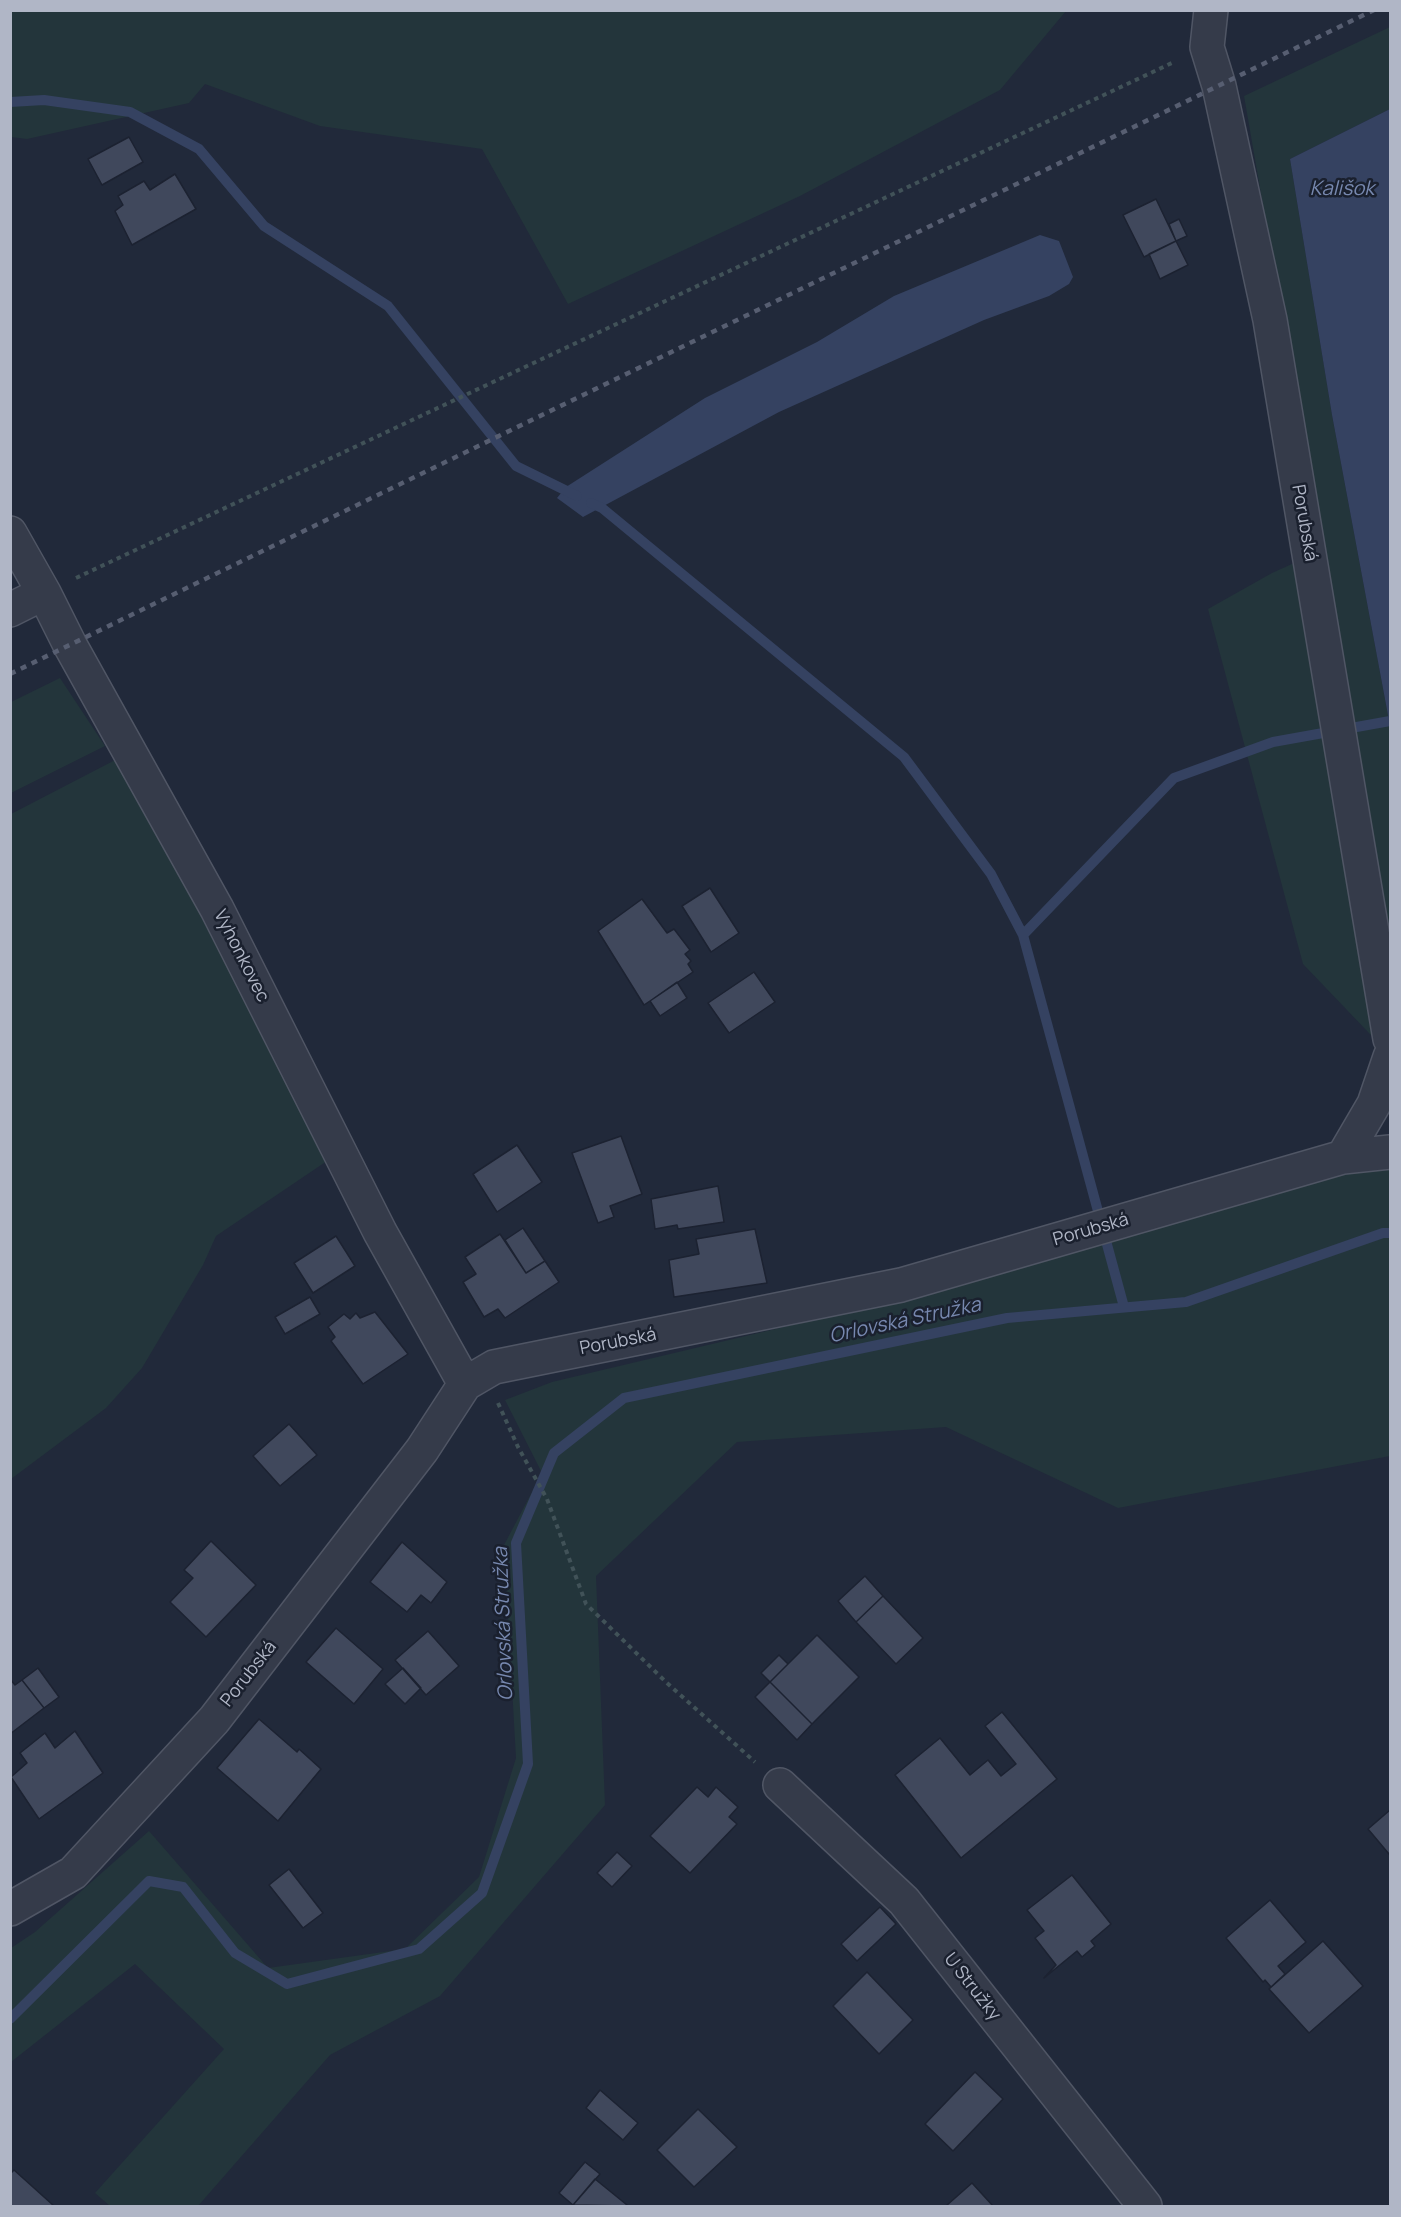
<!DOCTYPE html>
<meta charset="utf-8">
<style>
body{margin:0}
#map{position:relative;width:1401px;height:2217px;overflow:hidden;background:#21293a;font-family:Manrope,sans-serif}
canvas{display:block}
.frame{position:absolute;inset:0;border:12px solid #b0b6c6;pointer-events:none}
</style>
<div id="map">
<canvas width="1401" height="2217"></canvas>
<div class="frame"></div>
</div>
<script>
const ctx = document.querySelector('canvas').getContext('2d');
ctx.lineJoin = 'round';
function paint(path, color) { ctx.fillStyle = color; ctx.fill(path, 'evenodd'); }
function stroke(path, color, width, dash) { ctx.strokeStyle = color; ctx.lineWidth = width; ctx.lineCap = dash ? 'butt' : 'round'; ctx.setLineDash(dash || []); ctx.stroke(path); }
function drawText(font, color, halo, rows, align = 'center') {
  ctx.font = font + ' Manrope,sans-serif'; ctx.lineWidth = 5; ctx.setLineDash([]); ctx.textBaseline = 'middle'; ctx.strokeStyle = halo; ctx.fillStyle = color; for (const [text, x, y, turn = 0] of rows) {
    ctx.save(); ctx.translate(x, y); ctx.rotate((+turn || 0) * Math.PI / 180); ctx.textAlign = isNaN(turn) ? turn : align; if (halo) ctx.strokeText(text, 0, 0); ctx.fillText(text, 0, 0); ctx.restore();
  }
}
paint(new Path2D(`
 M11,10h1055v1l-66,79 -200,106 -232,108 -86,-155 -162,-23 -115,-42 -16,19 -162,36 -16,-2z
 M1390,27v82l-100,50 42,256 58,311v329l-87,-91 -95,-355 64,-36 51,-23 -79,-454z
 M60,678l45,68 -94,47v-91z
 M119,758l156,296 52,107 -111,75 -13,29 -61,103 -36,40 -95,71v-665z
 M1390,1134v322l-272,52 -172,-81 -209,15 -141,134 9,229 -165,191 -110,59 -132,151h-88l-15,-13 129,-144 -89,-85 -124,98v-114l24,-16 114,-101 119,137 137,-19 74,-72 37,-119 -12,-213 38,-72 -37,-73 47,-18 375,-89 430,-123z`), '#23353b');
paint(new Path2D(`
 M1390,109v617l-58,-311 -42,-256z
 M1040,235l19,6 14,36 -4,7 -20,12 -65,24 -205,92 -196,105 -26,-19 9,-11 139,-89 112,-56 77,-46z`), '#354261');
stroke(new Path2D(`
 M10,102l34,-2 86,12 69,37 65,77 124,80 128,160 61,30
 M591,503l11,5 302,249 87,117 32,61 151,-157 99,-36 117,-21
 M1023,935l101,372
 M10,2019l139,-138 34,6 52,66 52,31 132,-35 63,-56 46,-129 -12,-221 38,-90 70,-55 383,-80 179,-16 197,-69h7`), '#354261', 10);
const building = new Path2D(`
 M129,137l14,25 -41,23 -14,-26z
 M175,174l21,35 -64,36 -17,-34 8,-6 -5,-9 26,-15 6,9z
 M1156,199l20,42 -32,16 -21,-42z
 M1179,219l8,17 -11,5 -7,-17z
 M1176,241l12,24 -28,14 -11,-25z
 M710,888l29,45 -28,19 -29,-46z
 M642,899l25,34 7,-4 16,21 -5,4 6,7 -3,3 5,8 -49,33 -46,-74z
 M754,972l21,30 -46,31 -21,-30z
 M677,982l10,16 -27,18 -10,-15z
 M621,1136l21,58 -32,12 4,11 -16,6 -26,-70z
 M517,1145l25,37 -45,30 -24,-38z
 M718,1186l6,36 -46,7 -1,-4 -22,4 -4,-30z
 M523,1228l22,33 -19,12 -21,-33z
 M755,1229l12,54 -93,14 -5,-37 30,-6 -3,-15z
 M500,1234l26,39 19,-12 14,21 -54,36 -7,-9 -14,8 -21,-35 13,-8 -11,-17z
 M336,1236l19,30 -42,27 -19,-30z
 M310,1297l10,17 -35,20 -10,-17z
 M375,1312l33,42 -45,30 -32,-43 4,-4 -7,-10 16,-13 6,5 6,-6 4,5z
 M289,1424l28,31 -37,31 -27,-30z
 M211,1541l45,44 -50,52 -36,-35 23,-24 -9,-8z
 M402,1542l45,40 -16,21 -10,-8 -14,17 -37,-30z
 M865,1576l18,20 -27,26 -18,-21z
 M883,1596l40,42 -27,26 -40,-42z
 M336,1628l47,41 -29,35 -48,-42z
 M428,1631l31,35 -33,29 -31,-35z
 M817,1635l42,42 -47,47 -42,-42z
 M779,1655l9,9 -18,18 -9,-9z
 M38,1668l21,29 -15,11 -22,-28z
 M403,1668l18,20 -16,16 -20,-20z
 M10,1679l5,6 7,-5 22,28 -34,26z
 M770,1682l42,42 -15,16 -42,-43z
 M1002,1712l55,67 -96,79 -66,-83 45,-37 30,37 18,-15 13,16 15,-12 -31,-38z
 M259,1719l38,33 2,-3 22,20 -43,52 -61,-53z
 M75,1731l28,42 -64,46 -28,-42 16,-14 -7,-10 25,-20 10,15z
 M697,1787l11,10 8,-10 22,20 -9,10 8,7 -47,49 -40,-37z
 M1390,1810v43l-1,1 -21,-25z
 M617,1852l15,14 -20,21 -15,-14z
 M289,1869l34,44 -20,15 -34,-43z
 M1072,1875l39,49 -20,17 4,5 -13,11 -5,-6 -33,27 12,-13 -21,-27 9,-7 -17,-21z
 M1270,1900l36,42 -28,24 7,8 -14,13 -6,-7 -2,2 -37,-44z
 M880,1907l16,17 -39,37 -16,-17z
 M1323,1941l40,45 -54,47 -40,-44z
 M867,1972l46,48 -34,34 -46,-48z
 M975,2072l28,27 -50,52 -28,-27z
 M600,2090l38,33 -15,17 -37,-32z
 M698,2109l39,38 -43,40 -37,-37z
 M585,2162l15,12 -27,31 -14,-12z
 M14,2170l40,36h-44v-32z
 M595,2179l32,26 -2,1 -52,-1z
 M972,2183l21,23h-47z`);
paint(building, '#40485c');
stroke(building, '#1c2231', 1.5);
const minor = new Path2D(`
 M1211,10l-4,37 12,39 51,234 120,719
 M10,533l34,60 26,52 147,264 163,323 85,152
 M10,610l34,-17
 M1343,1157l31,-53 16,-47
 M780,1785l124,116 241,305
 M10,1909l63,-36 141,-153 208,-270 43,-66 29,-17 407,-82 442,-128 47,-5`);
stroke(minor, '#505665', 36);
stroke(new Path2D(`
 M76,578l1098,-516
 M498,1403l20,44 29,52 39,105 81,79 88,79`), '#415258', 4, [4.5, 4.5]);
stroke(minor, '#353b4a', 33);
stroke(new Path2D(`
 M10,674l1364,-664`), '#575e71', 4.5, [6, 6]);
drawText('18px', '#b0b6c6', '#1a202e', [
 ["Porubská",1304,523,80],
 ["Vyhonkovec",241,956,63],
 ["Porubská",1091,1230,-16],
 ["Porubská",618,1342,-11],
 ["Porubská",249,1674,-52],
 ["U Stružky",972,1987,52]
]);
drawText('italic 20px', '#7788af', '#1a202e', [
 ["Kališok",1342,189],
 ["Orlovská Stružka",905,1321,-12],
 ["Orlovská Stružka",504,1624,-92]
]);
</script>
